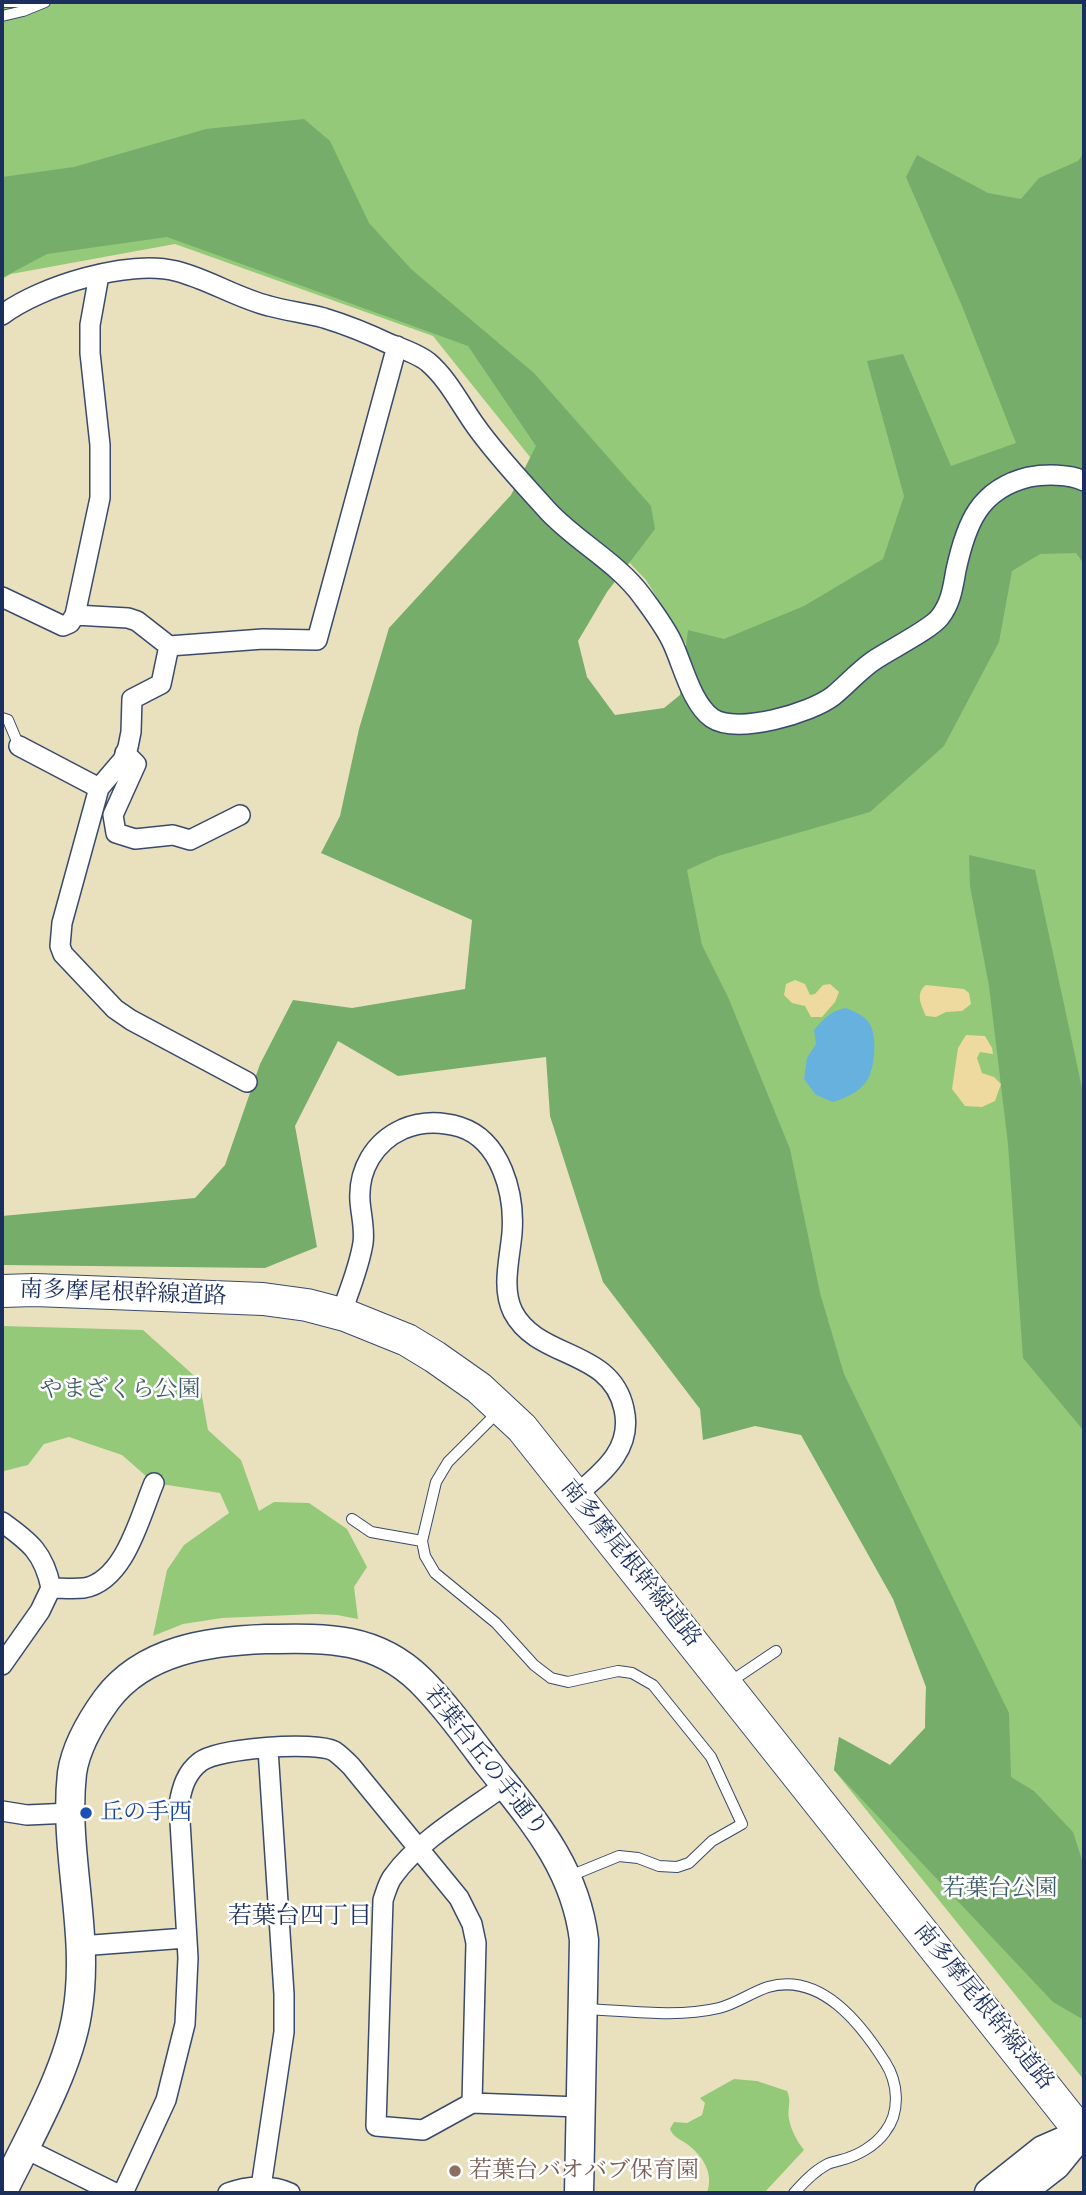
<!DOCTYPE html>
<meta charset="utf-8">
<style>
body{margin:0}
#map{position:relative;width:1086px;height:2195px;overflow:hidden;background:#e9e1be;font-family:"Libre Bodoni",serif}
canvas{display:block}
.frame{position:absolute;inset:0;border:4px solid #1b2f5e;pointer-events:none}
</style>
<div id="map">
<canvas width="1086" height="2195"></canvas>
<div class="frame"></div>
</div>
<script>
const ctx = document.querySelector('canvas').getContext('2d');
ctx.lineJoin = 'round';
function paint(path, color) { ctx.fillStyle = color; ctx.fill(path, 'evenodd'); }
function stroke(path, color, width, dash) { ctx.strokeStyle = color; ctx.lineWidth = width; ctx.lineCap = dash ? 'butt' : 'round'; ctx.setLineDash(dash || []); ctx.stroke(path); }
function drawText(font, color, halo, rows, align = 'center') {
  ctx.font = font + ' "Libre Bodoni","Noto Serif JP",serif'; ctx.lineWidth = 5; ctx.setLineDash([]); ctx.textBaseline = 'middle'; ctx.strokeStyle = halo; ctx.fillStyle = color; for (const [text, x, y, turn = 0] of rows) {
    ctx.save(); ctx.translate(x, y); ctx.rotate((+turn || 0) * Math.PI / 180); ctx.textAlign = isNaN(turn) ? turn : align; if (halo) ctx.strokeText(text, 0, 0); ctx.fillText(text, 0, 0); ctx.restore();
  }
}
paint(new Path2D(`
 M2,2h1082v465l-183,125 -209,62 -46,-74 -108,-113 -105,-131 -258,-92 -164,30 -9,5z
 M1084,526v1554l-250,-310 5,-33 51,28 35,-37 1,-42 -299,-815 359,-292z
 M2,1326l141,4 56,50 9,50 33,30 18,51 15,-9 35,1 38,26 20,38 -13,20 4,32 -21,-4 -22,-1 -93,4 -39,6 -30,12 14,-66 17,-25 45,-32 -9,-20 -66,-10 -32,-28 -53,-18 -25,7 -16,21 -24,6 -2,-4z
 M734,2079l23,2 30,10c5,10 0,17 2,28 2,11 8,22 15,31l-40,43h-57c7,-20 -4,-37 -20,-49 -7,-5 -14,-7 -17,-15l4,-7 13,1 15,-8 3,-12 -5,-5z`), '#94c97a');
paint(new Path2D(`
 M304,119l26,22 39,82 42,46 123,104 117,133 4,23 -48,63 -29,49 9,36 28,38 49,-7 16,-13 8,-65 36,9 80,-33 79,-47 21,-63 -37,-135 36,-7 48,112 65,-23 -54,-137 -56,-129 11,-22 71,38 33,6 18,-21 39,-17 6,-8v411l-8,-11 -36,1 -28,17 -13,71 -55,104 -74,66 -152,44 -31,14 15,75 26,52 62,152 30,144 24,81 165,339 2,64 23,14 39,41 11,34v154l-31,-18 -219,-232 5,-33 51,28 35,-37 1,-41 -33,-88 -92,-164 -46,-9 -52,14 -3,-31 -97,-127 -53,-166 -4,-59 -148,19 -60,-35 -43,85 22,121 -52,21 -263,-3v-49l193,-18 30,-33 35,-101 33,-64 59,8 113,-19 7,-69 -151,-67 19,-37 19,-87 30,-101 122,-133 25,-49 -68,-100 -301,-109 -120,17 -45,24v-101l72,-10 132,-38z
 M969,855l66,15 49,227v334l-61,-73 -15,-214 -19,-158 -19,-100z`), '#77ad6a');
paint(new Path2D(`
 M795,980l10,4 5,11 5,-1 8,-9 7,-1 9,8 -4,10 -13,15h-11l-6,-11 -13,-3 -8,-8 2,-11z
 M926,985l38,4 5,4 2,11 -9,7 -16,1 -10,5 -10,-1c-5,-11 -11,-23 0,-31z
 M966,1035l19,1 7,12 1,6 -13,-2 -3,6 5,15 12,4 7,7 -6,17 -13,6 -17,-1 -13,-17 6,-41z`), '#eeda9e');
paint(new Path2D(`
 M846,1008c8,3 19,8 23,15 9,12 6,48 -3,59 -8,11 -21,16 -33,20l-17,-7 -12,-16 3,-21 9,-14 -2,-14c10,-12 17,-19 32,-22z`), '#67b1df');
const lane = new Path2D(`
 M5,2h35
 M2,16l21,-5 22,-9
 M2,718l6,2 11,26
 M499,1411l-51,51 -12,20 -14,59 3,15 10,17 61,50 38,42 17,13 17,4 50,-11 14,2 21,12 58,72 31,67 -30,17 -23,22 -12,4 -18,-1 -21,-8 -19,-2 -49,20
 M352,1519l19,13 51,9
 M730,1682l46,-31
 M586,2009c44,2 91,9 133,-1 17,-4 33,-16 49,-21 53,-15 93,37 117,75 13,20 16,50 0,70 -10,14 -28,24 -44,28 -6,2 -11,2 -15,5 -13,7 -23,18 -32,28`);
const street = new Path2D(`
 M2,315c38,-29 127,-56 174,-44 32,8 61,27 93,35 18,5 37,7 55,12 23,7 45,16 66,26 13,5 28,10 38,18 20,17 32,42 47,63 21,30 48,58 73,86 29,31 69,51 94,85 11,15 24,32 31,48 10,22 19,60 39,74 25,17 99,-5 121,-22 15,-12 26,-26 43,-37 15,-10 55,-30 64,-42 11,-14 13,-30 16,-47 10,-46 23,-81 73,-93 16,-3 41,-3 55,4
 M2,597l61,29 7,-3 5,-8 25,-117v-53l-10,-92v-28l9,-50
 M75,615l53,3 9,3 32,25 94,-7 54,1 80,-294
 M169,646l-8,38 -29,15 -1,33 -3,15 -5,13 -24,28 -37,135 -2,23 3,8 52,55 16,11 116,62
 M19,746l80,42
 M125,753l11,11 -23,51 3,18 19,6 38,-4 17,5 50,-25
 M341,1314c8,-23 18,-46 22,-71 2,-14 -2,-28 -3,-42 -2,-31 14,-59 43,-72 19,-8 37,-8 57,-2 41,13 55,67 52,106 -2,25 -11,55 1,79 25,48 98,36 111,97 9,40 -21,63 -48,86
 M2,1522c28,20 42,31 49,66
 M2,1665l38,-54 11,-23c10,0 22,1 33,0 41,-7 56,-72 70,-105
 M505,1785c-34,25 -87,56 -111,90 -6,7 -8,17 -11,25l-7,226 47,4 49,-27 107,4
 M2,1811l25,4 44,-2
 M80,1946l106,-8
 M24,2148l91,45
 M261,2187l23,-155v-38l-16,-245
 M123,2193l43,-93 19,-76 3,-66 -9,-154c3,-17 7,-31 21,-42 18,-14 115,-21 134,-11 6,4 12,10 17,15l108,132 13,26 4,19 -4,160
 M228,2193c19,-7 43,-9 62,0`);
const secondary = new Path2D(`
 M2,2193c26,-53 66,-122 75,-179 14,-80 -14,-161 -5,-241 4,-27 19,-52 35,-74 37,-49 102,-58 159,-60 59,-1 109,-3 154,41 25,25 46,54 67,82 44,56 88,104 97,178l-5,253
 M989,2193l54,-43 39,-17
 M1020,2193l36,-28 22,-27`);
const primary = new Path2D(`
 M2,1291l33,-1 228,9 44,6 38,10 62,25 28,17 44,31 43,40 562,708`);
stroke(lane, '#3a4a6c', 12);
stroke(street, '#3a4a6c', 22);
stroke(secondary, '#3a4a6c', 31);
stroke(primary, '#3a4a6c', 34);
stroke(lane, '#fff', 10);
stroke(street, '#fff', 19);
stroke(secondary, '#fff', 28);
stroke(primary, '#fff', 32);
for (const [x, y, r, color] of [
 [86,1813,7,"#1a4fb4"],
 [455,2171,7,"#8d6e63"]
]) { const dot = new Path2D(); dot.arc(x, y, r, 0, 2 * Math.PI); ctx.fillStyle = color; ctx.fill(dot); stroke(dot, '#fff', 2.5); }
drawText('23px', '#1b2f5e', '#fff', [
 ["南多摩尾根幹線道路",123,1294,2],
 ["南多摩尾根幹線道路",630,1564,51],
 ["若葉台丘の手通り",485,1762,52],
 ["南多摩尾根幹線道路",983,2007,51]
]);
drawText('23px', '#3f5d66', '#fff', [
 ["やまざくら公園",120,1390],
 ["若葉台公園",1000,1889]
]);
drawText('23px', '#164399', '#fff', [
 ["丘の手西",100,1813]
], 'left');
drawText('23px', '#785e54', '#fff', [
 ["若葉台バオバブ保育園",469,2171]
], 'left');
drawText('24px', '#1b2f5e', '#fff', [
 ["若葉台四丁目",300,1917]
]);
</script>
